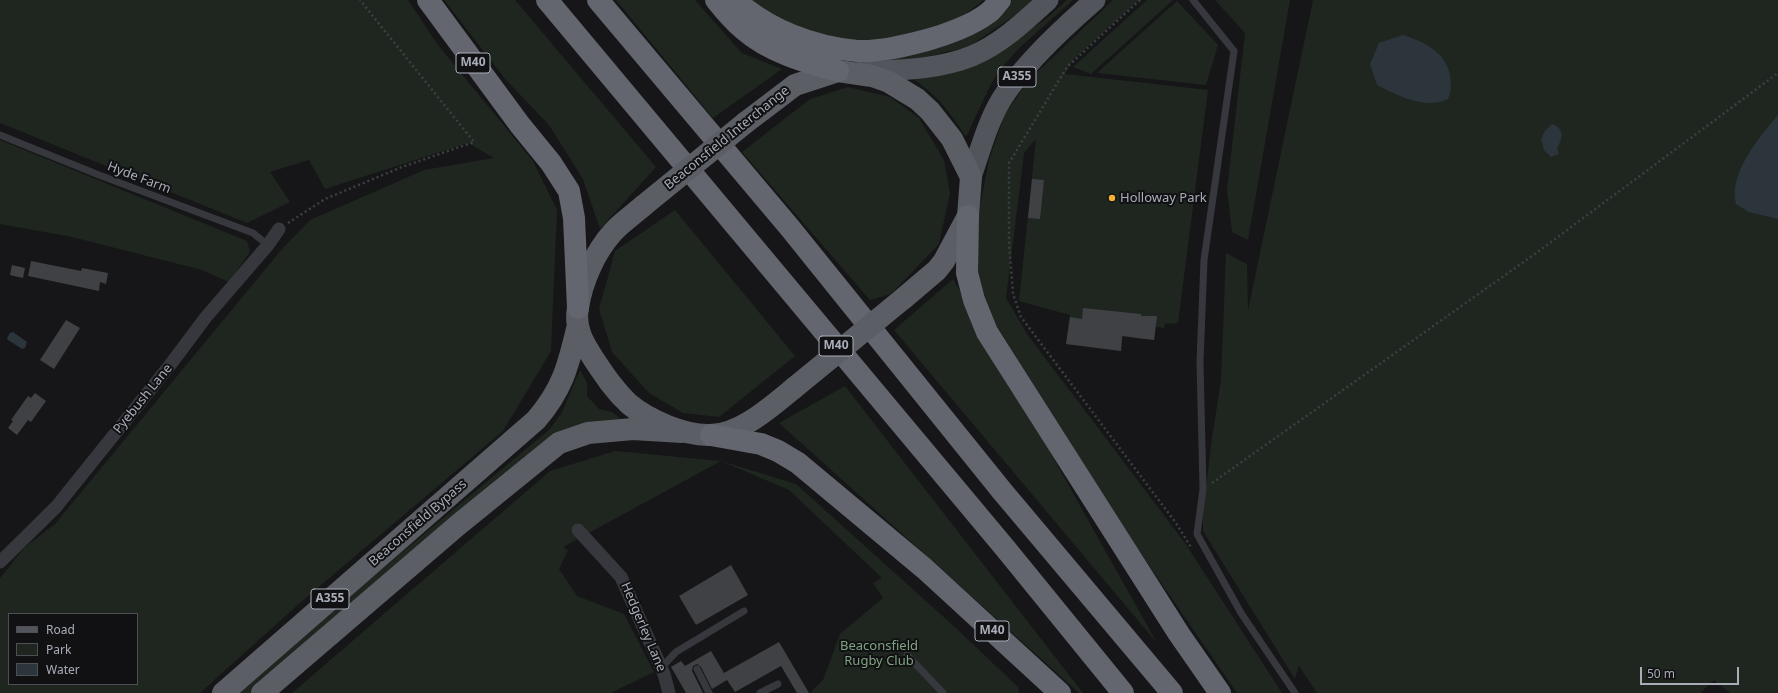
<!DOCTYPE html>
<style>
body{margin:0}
#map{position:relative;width:1778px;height:693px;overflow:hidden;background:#161618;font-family:"Noto Sans",sans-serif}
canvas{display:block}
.legend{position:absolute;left:8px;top:613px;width:130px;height:72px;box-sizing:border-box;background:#111113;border:1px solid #4d4f55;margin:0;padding:5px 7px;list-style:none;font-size:12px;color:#a8adb8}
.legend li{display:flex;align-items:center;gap:8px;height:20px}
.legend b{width:20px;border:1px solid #4d4f55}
.scale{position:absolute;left:1640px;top:667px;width:99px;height:18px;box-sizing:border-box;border:2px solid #a8adb8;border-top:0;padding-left:5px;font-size:12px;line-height:14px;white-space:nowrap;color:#a8adb8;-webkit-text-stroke:3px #111113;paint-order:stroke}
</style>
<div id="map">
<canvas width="1778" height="693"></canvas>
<ul class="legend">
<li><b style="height:5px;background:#53555c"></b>Road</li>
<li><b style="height:11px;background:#1e261f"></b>Park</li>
<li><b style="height:11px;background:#2c353c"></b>Water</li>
</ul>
<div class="scale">50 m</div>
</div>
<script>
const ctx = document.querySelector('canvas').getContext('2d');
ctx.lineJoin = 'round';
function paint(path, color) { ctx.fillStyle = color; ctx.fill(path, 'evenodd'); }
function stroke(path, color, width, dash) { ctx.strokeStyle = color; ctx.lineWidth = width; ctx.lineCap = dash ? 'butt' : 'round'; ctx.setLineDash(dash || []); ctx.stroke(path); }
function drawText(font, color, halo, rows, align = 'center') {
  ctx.font = font + ' "Noto Sans",sans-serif'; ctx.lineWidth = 4; ctx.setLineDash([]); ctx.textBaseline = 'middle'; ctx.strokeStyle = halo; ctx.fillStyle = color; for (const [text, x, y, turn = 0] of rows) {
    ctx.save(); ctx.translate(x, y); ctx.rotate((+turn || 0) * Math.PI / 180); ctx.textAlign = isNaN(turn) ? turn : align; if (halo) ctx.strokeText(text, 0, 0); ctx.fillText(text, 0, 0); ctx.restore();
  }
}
paint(new Path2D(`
 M0,0h408l30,45 95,116 24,49 -6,141 -48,80 -202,171 -101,91h-200v-115l24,-30 31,-24 227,-275 28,-29 114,-50 70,-12 -26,-15 -143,46 -16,-29 -39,12 20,30 -43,21 -247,-100zM9,614h128v70h-128z
 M444,0h71l141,167 -56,62 -17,-50 -34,-54 -43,-45z
 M616,0h79l47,53 40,16 -69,49z
 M749,0h235l-27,20 -29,12 -68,11 -74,-17z
 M1013,0h21l-11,10 -55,37 -48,11 -38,3 112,-45z
 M1067,0h6l-56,50 -18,21 -10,17 -23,49c-16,-25 -28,-41 -53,-58l102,-39 32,-22z
 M1113,0h26l-66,60 -8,14 143,16 -30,233 -13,1 -1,4 -8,-1 -2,13 -21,-2 1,-2 -11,-2 -2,17 -55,-7 4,-29 -51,-14 17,-162 -12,14 -18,145 21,36 158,209 97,150h-45l-100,-145 -149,-236 -15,-40 3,-45 13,-67 16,-47 25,-34z
 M1147,0h26l-82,74 -18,-7z
 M1215,0h75l-42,240 -16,-8 -5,-42 18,-157z
 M1313,0h465v693h-48l-16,-13 -14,13h-383l-18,-27 -4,13 -92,-148v-18l9,-75 9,-58 5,-127 21,11 1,46z
 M1177,1l41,44 -12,40 -109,-12z
 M848,87l42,10 29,21 25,42 6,33 -11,51 -48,50 -21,6 -128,-148 68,-53z
 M0,140l247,101 3,11 -21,30 -27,-12 -130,-33 -72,-13z
 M675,210l120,146 -76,61 -36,-4 -34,-20 -37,-41 -13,-43 16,-58z
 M953,279l204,364 -263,-313z
 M580,370l7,13v13l12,13 13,3 18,14 -43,4 -335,263h-14l90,-79 222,-185 11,-15z
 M845,386l238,307h-4l-300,-270z
 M615,451l106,10 75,23 162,146 60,57 1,6h-209l13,-13 17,-46 43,-36 -10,-15 9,-5 -93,-88 -68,-29 -158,86 5,3 -9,19 18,27 47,18 30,58 -43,21h-319l258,-222z`), '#1e261f');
paint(new Path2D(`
 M1403,35c21,7 42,16 47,40 1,10 2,15 -2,24 -22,11 -50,-3 -71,-14l-7,-21 9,-21z
 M1778,115v104l-29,-7 -13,-8c-8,-30 24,-68 42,-89z
 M1552,124c13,5 11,14 5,24l2,6 -8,3 -7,-7 -3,-11 4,-8z
 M13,332l14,10 -2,6 -3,1 -14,-9 -1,-2 3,-5z`), '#2c353c');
paint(new Path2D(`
 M1032,179l12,1 -4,39 -12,-1z
 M31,261l50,10 1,-3 26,5 -2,11 -6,-2 -1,9 -71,-15z
 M12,265l13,3 -2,10 -13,-3z
 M1083,308l58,6v2h16l-3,24 -32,-4 -1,15 -55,-7 4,-27 12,2z
 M66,320l14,8 -26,41 -14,-9z
 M35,393l11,8 -15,21 -3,-2 -11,15 -9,-7 5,-7 -2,-1 17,-24 3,2z
 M731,565l17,30 -52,30 -17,-29z
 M779,642l30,51h-12l-16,-27 -46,26 -8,-12 -15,9 -11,-22 -4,-3 -4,2 -1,5 11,22h-17l-15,-26 10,-6 4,5 26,-15 13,22z`), '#404145');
stroke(new Path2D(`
 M1140,0l-73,67 -58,96v80l4,51 8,23 155,206 16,26
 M288,223l37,-24 77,-32 72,-25 -114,-142
 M1212,483l327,-232 239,-178`), '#3d3f44', 2.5, [2, 3]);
stroke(new Path2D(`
 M1193,0l41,51 -30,209 -4,102 3,127 -6,45 44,79 54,80
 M0,135l99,40 154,58 15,12
 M907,655l36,38
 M661,668l15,-16 68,-41
 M697,669l12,24
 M760,693l18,-9`), '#37383d', 7);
stroke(new Path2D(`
 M578,530l43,47 43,97 5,19
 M0,562l56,-55 114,-142 36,-48 62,-72 11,-16`), '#37383d', 13);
stroke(new Path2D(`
 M861,72c37,-2 76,-2 111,-16 29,-12 53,-35 76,-56
 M971,177c9,-26 16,-53 30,-77 21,-34 64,-74 94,-100`), '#53555c', 21);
stroke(new Path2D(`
 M745,123l50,-38 43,-14 34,5 17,6 28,17 13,12 22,28 19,38 -3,39 -24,45 -7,9 -33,28
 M643,206c-9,8 -21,16 -30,26 -18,20 -31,49 -35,76 -4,21 6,36 17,53 10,15 20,30 34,43 19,16 56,32 81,31 30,0 62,-29 84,-47
 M223,693l313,-273c26,-30 32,-53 41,-91
 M262,693l196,-168 101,-82 29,-10 45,-4 49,3`), '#5b5e65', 22);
stroke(new Path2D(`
 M428,0l92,125 31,38 18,28 5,27 4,90
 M547,0l458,548 118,145
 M598,0l192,228 212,263 170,202
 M716,0c8,10 17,21 27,29 26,23 62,33 95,42
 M735,0c33,30 78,47 122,51 23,1 47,-5 70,-11 18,-5 46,-15 61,-27 5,-3 8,-9 12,-13
 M968,216l-1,57 7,27 13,32 192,302 41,59
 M711,435l50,9 17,7 20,12 127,106 135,124`), '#63666e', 22);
stroke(new Path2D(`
 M643,206l102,-83
 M794,388l110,-90`), '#5b5e65', 22);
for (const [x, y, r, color] of [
 [1112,198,4,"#f2b134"]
]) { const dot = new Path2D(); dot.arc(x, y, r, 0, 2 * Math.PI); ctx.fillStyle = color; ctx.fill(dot); stroke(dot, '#111113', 1.5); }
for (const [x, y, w] of [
 [473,63,34],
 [1017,77,38],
 [836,346,34],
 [330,599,38],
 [992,631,34]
]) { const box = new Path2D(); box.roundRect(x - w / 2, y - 10, w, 20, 3); ctx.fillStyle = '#111113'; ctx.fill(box); stroke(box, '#a8adb8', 1); }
drawText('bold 12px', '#a8adb8', null, [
 ["M40",473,63],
 ["A355",1017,77],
 ["M40",836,346],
 ["A355",330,599],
 ["M40",992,631]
]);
drawText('13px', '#a8adb8', '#111113', [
 ["Beaconsfield Interchange",727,138,-39],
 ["Hyde Farm",139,178,21],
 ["Pyebush Lane",143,399,-51],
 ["Beaconsfield Bypass",418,523,-41],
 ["Hedgerley Lane",643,627,67]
]);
drawText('13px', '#a8adb8', '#111113', [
 ["Holloway Park",1120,198]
], 'left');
drawText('13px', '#7fa381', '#111113', [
 ["Beaconsfield",879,646],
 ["Rugby Club",879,661]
]);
</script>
